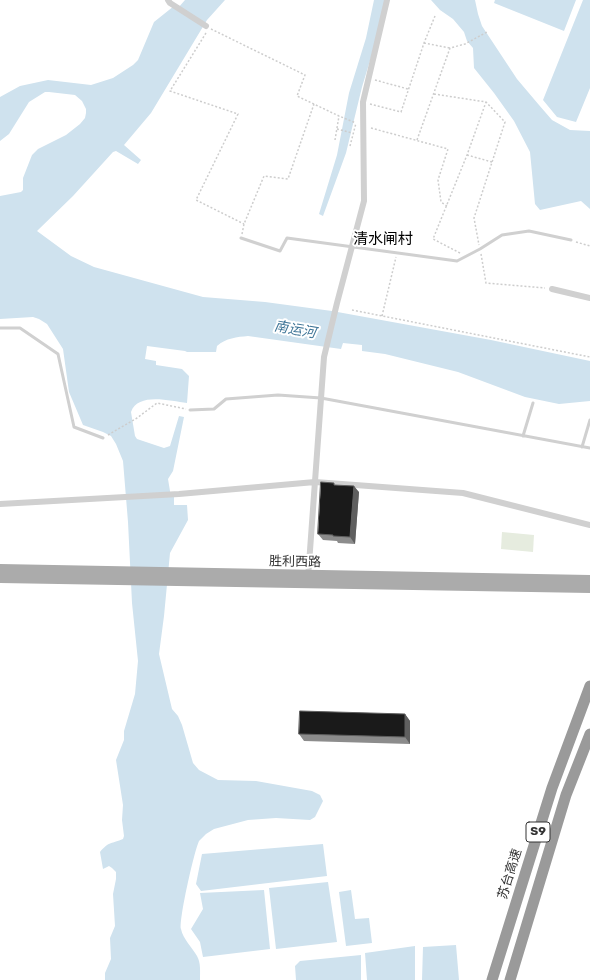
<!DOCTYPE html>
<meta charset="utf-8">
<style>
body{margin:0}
canvas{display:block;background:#fff}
</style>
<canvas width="590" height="980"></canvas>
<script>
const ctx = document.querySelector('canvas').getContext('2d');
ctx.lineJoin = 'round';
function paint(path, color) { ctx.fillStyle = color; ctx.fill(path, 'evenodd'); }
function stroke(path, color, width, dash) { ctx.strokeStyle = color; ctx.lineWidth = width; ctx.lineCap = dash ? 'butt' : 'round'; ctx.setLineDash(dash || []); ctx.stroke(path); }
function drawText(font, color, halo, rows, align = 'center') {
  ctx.font = font + ' Rubik,"Noto Sans SC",sans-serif'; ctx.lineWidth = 4; ctx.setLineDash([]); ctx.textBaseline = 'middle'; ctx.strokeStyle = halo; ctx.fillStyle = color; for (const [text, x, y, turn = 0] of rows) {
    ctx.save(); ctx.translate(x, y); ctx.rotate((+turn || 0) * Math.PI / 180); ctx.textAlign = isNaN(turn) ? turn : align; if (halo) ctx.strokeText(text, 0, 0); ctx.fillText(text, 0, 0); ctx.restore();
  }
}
paint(new Path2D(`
 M502,532l32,3 -1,17 -32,-3z`), '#e6ecdf');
paint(new Path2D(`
 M185,0h40l-18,20 -56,93 -27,32 17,15 -3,4 -22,-13 -3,1 -40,44 -36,35 34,25 23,11 109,30 62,5 67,9 159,29 99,21v40l-31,3 -34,-7 -67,-25 -73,-18 -23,-3v-6l-19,-2 -2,6 -93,-13c-11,1 -22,2 -31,10l-1,6h-29l-2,-1 -38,-5 -2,13 11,2v4l26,4 7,7 -2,27c-17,-2 -49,-11 -56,9l4,24 2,3 27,9 6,-2 9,-30 5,1 -11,54 -5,8 3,18h3v8h13l1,15 -18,33 -6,63 -5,38 13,55 6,7 4,9 11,38 6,7 19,10 38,1 56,10 8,4 3,6 -8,16 -5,3 -34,-2 -28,2 -34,9 -8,5 -7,7c-5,11 -20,78 -18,88 2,10 11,18 16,27 4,7 3,16 3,24h-95v-7l6,-14 -1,-21 5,-12 -2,-32 3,-15v-7l-4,-4 -3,-2 -6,3 -3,-17c9,-11 12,-8 23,-13l1,-3 -2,-16 1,-15 -7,-45 8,-20v-9l11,-37 3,-33 -6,-58 -4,-81 -5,-61 -7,-17 -5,-8 -8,-4 -20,-7 -14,-33 -6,-43 -16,-25 -8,-5 -6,-2 -33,2v-123l21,-4 2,-2v-12l9,-23 6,-6 28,-14 14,-11 5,-6 1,-5v-4l-4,-8 -7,-6 -26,-3h-4l-16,10 -20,32 -9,7v-44l20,-11 28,-6 43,5 22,-7 20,-13 5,-5 16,-38 20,-16 4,2z
 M374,0h13l-8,31 -17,56 -16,66 -23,63 -4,-2 18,-59 12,-62 17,-55z
 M431,0h44l3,14 4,12 35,53 22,26 13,15 18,10 20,1v78l-9,-8 -41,9 -5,-6 -5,-52 -16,-31 -20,-28 -20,-25 -1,-20 -6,-7 -3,-9 -11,-13 -13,-9z
 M495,0h81l-12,31 -70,-28z
 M583,0h7v88l-14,34 -19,-5 -14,-17z
 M323,844l4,32 -126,15 -5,-7 6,-30z
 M328,882l9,60 -61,7 -7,-61z
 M264,890l6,59 -67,8 -3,-15 -9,-13 12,-20 -3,-16z
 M351,890l4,29 14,-1 3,25 -26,3 -7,-54z
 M456,945l3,35h-37l1,-33z
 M415,946v34h-48l-2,-27z
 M361,955v25h-65l-1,-14 5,-5z`), '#cfe2ee');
stroke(new Path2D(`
 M211,29l94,46 -8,21 42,20 17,7
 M206,33l-36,58 68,23 -42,86 48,24
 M424,43l26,5
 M375,80l33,9
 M434,94l52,8 19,20 -31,96 5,27
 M370,104l31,8 23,-69 11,-27
 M371,128l77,21 -10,31 3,22 6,4
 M337,129l15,4
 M335,140l4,-24
 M417,140l33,-92 15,-4 22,-12
 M350,146l6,-23
 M467,155l25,7
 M242,234l2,-10 20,-48 24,3 26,-75
 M576,242l14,4
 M460,253l-27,-14 34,-84 19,-53
 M481,254l5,29 59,5
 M352,310l238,47
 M382,316l14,-59
 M108,435l29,-17 20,-15 29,6`), '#cdcdcd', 1.5, [2, 2]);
stroke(new Path2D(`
 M241,238l39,13 7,-13 170,23 23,-12 22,-14 27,-4 42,9
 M0,328h20l38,26 16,73 29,11
 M190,410l24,-1 12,-10 52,-4 43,3 269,50
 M523,436l10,-33
 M582,447l8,-27`), '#d0d0d0', 3);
stroke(new Path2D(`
 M168,0l2,3 36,23
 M552,289l38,9
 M0,504l179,-10 136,-12 148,11 127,32
 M308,578l16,-221 13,-54 27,-102 -1,-99 24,-102`), '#d0d0d0', 6);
stroke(new Path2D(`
 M0,569l590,11
 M0,578l590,10`), '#ababab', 10);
stroke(new Path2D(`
 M492,980l60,-192 38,-102
 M510,980l56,-185 24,-61`), '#9a9a9a', 11);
paint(new Path2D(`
 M335,485l24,7 -4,52 -17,-1 -1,-2 -14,-1 -5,-6z
 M405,714l5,7v23l-106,-3 -5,-7z`), '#8c8c8c');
paint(new Path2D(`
 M354,486l5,6 -4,52 -5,-7z
 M405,714l5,7v23l-5,-7z`), '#5f5f5f');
const building = new Path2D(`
 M321,482l13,1v2l20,1 -4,51 -17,-1v-1l-15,-1z
 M300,711l105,3v23l-106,-3z`);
paint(building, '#1a1a1a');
stroke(building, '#5f5f5f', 1);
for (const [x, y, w] of [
 [538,832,24]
]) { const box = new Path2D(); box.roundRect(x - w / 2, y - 10, w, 20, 3); ctx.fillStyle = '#fff'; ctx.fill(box); stroke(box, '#333', 1); }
drawText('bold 12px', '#333', null, [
 ["S9",538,832]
]);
drawText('13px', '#333', '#fff', [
 ["胜利西路",295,562,1],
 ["苏台高速",510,874,-73]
]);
drawText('italic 14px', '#3f7597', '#fff', [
 ["南运河",295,330,10]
]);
drawText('15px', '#000', '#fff', [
 ["清水闸村",383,240]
]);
</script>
